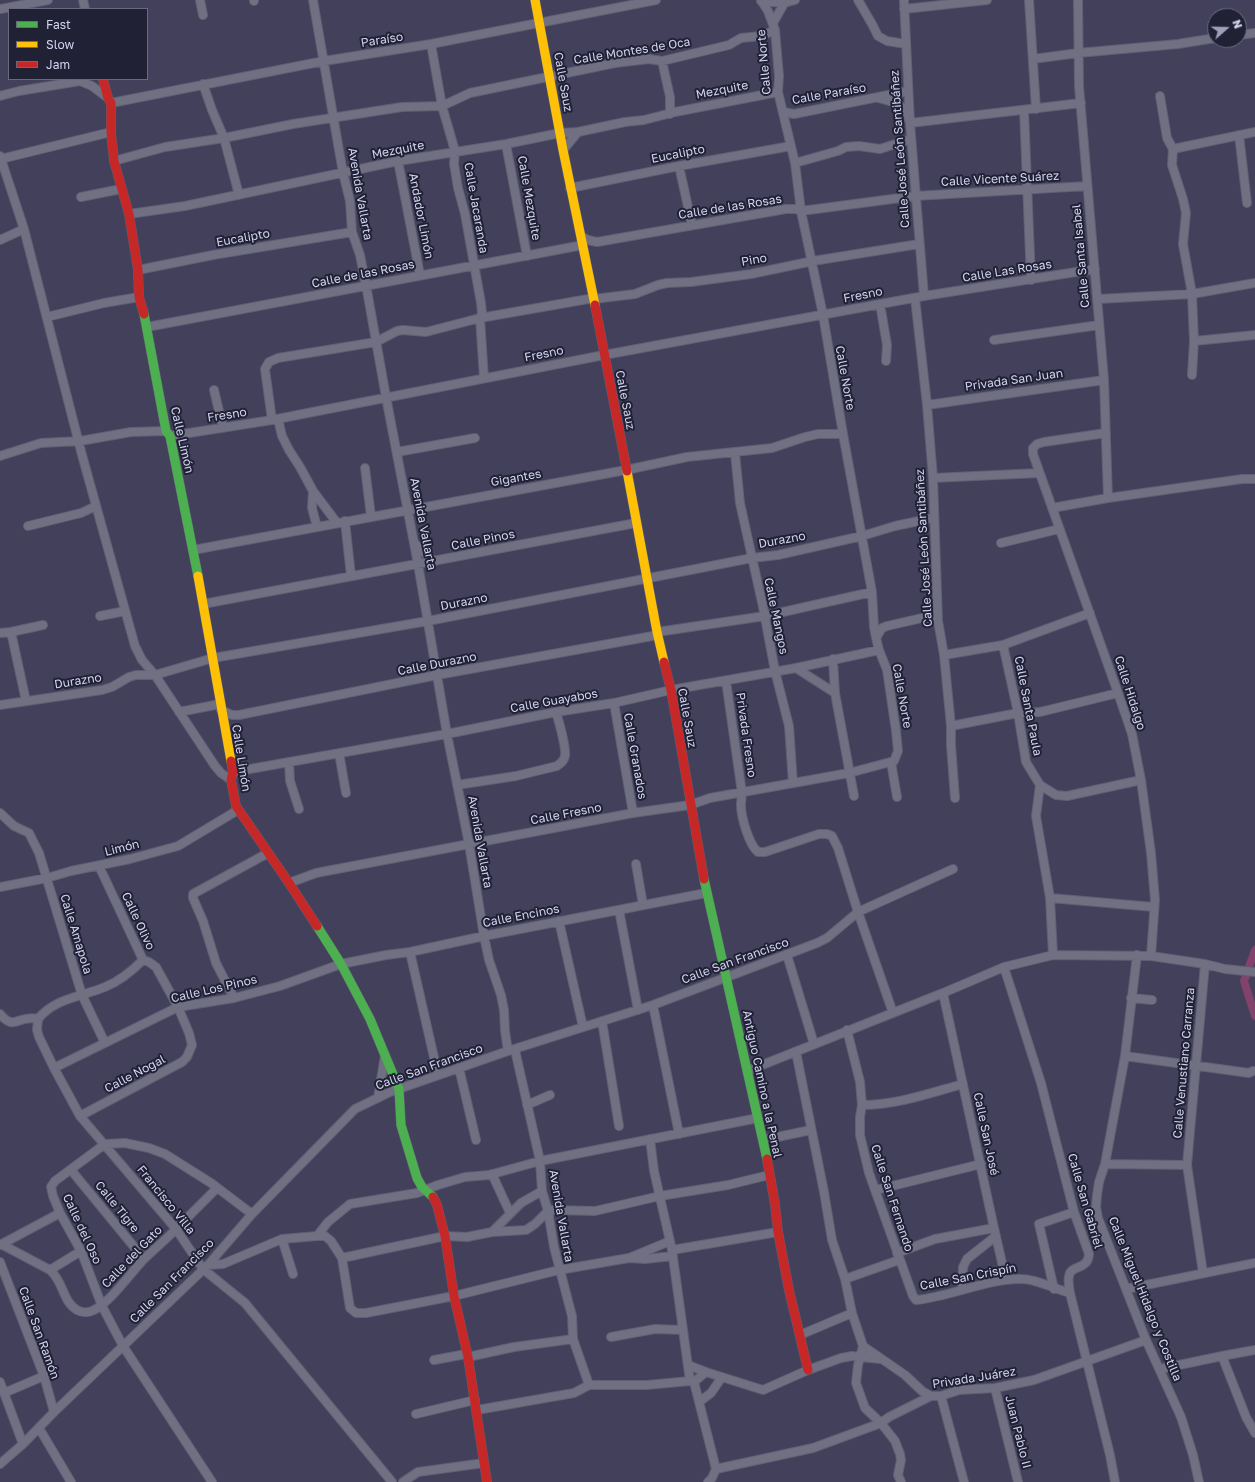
<!DOCTYPE html>
<meta charset="utf-8">
<style>
body{margin:0}
#map{position:relative;width:1255px;height:1482px;overflow:hidden;background:#42405a;font-family:"Golos Text",sans-serif}
canvas{display:block}
.legend{position:absolute;left:8px;top:8px;width:140px;height:72px;box-sizing:border-box;background:#212136;border:1px solid #686980;margin:0;padding:5px 7px;list-style:none;font-size:12px;color:#d3d4f0}
.legend li{display:flex;align-items:center;gap:8px;height:20px}
.legend b{width:20px;border:1px solid #686980}
.north{position:absolute;left:1207px;top:8px;width:40px;height:40px;box-sizing:border-box;background:#212136;border:1px solid #686980;border-radius:50%;rotate:70deg;font-size:11px;font-weight:700;line-height:16px;text-align:center;color:#d3d4f0}
.north::after{content:'';display:block;margin:auto;width:14px;height:18px;background:#a0a0bc;clip-path:polygon(50% 0,100% 100%,50% 72%,0 100%)}
</style>
<div id="map">
<canvas width="1255" height="1482"></canvas>
<ul class="legend">
<li><b style="height:5px;background:#4caf50"></b>Fast</li>
<li><b style="height:5px;background:#ffc107"></b>Slow</li>
<li><b style="height:5px;background:#c62828"></b>Jam</li>
</ul>
<div class="north">N</div>
</div>
<script>
const ctx = document.querySelector('canvas').getContext('2d');
ctx.lineJoin = 'round';
function stroke(path, color, width, dash) { ctx.strokeStyle = color; ctx.lineWidth = width; ctx.lineCap = dash ? 'butt' : 'round'; ctx.setLineDash(dash || []); ctx.stroke(path); }
function drawText(font, color, halo, rows, align = 'center') {
  ctx.font = font + ' "Golos Text",sans-serif'; ctx.lineWidth = 4; ctx.setLineDash([]); ctx.textBaseline = 'middle'; ctx.strokeStyle = halo; ctx.fillStyle = color; for (const [text, x, y, turn = 0] of rows) {
    ctx.save(); ctx.translate(x, y); ctx.rotate((+turn || 0) * Math.PI / 180); ctx.textAlign = isNaN(turn) ? turn : align; if (halo) ctx.strokeText(text, 0, 0); ctx.fillText(text, 0, 0); ctx.restore();
  }
}
stroke(new Path2D(`
 M1255,950l-11,31 11,35`), '#82426b', 8);
const street = new Path2D(`
 M83,0l2,9
 M200,0l3,15
 M254,0v1
 M313,0l30,173 7,28 2,31 8,23 6,30 20,112 32,167 29,170 22,110 15,92 5,24 12,35 3,15 1,21 3,20
 M858,0l14,24 6,12 9,5 19,3
 M904,0l6,123 14,173
 M1029,0l7,109
 M1078,0l1,86 25,294 4,118
 M761,1l23,2 11,-3
 M0,9l48,-9
 M904,9l83,-9
 M773,23l13,-23
 M1239,35l16,-2
 M431,44l11,62 13,45 -1,13 4,24 7,26 16,89 1,10 -2,5 4,60
 M1033,59l45,-6 100,-9 37,-6
 M662,61l8,36v17
 M203,84l9,26 12,28 15,57
 M0,96l19,-5 61,-10 12,5 16,12
 M1160,96l7,42 6,11 -1,16 11,34 3,14 -3,31 9,50 2,47 -2,34
 M879,98c9,2 23,6 28,15 1,3 2,7 3,10l171,-20
 M111,103l213,-42 107,-17 225,-44
 M1024,110l7,170
 M784,112l10,2 114,-23
 M1239,135l8,68
 M506,144l21,112
 M1173,149l82,-17
 M563,150l15,-18
 M0,156l24,73 58,226 53,191 7,14 13,15 60,91 6,7 10,7
 M1,159l110,-27
 M114,161l51,-14 59,-9 69,-14 109,-17 40,-1 28,-13 145,-30 34,-4 13,2 67,-16 12,-7 20,-2 14,-6
 M398,161l22,114
 M795,163l43,-12 8,-4 13,-1 21,3 31,-10
 M679,166l13,59
 M570,188l109,-22 112,-20
 M81,197l40,-8
 M129,214l56,-8 213,-45 108,-17 54,-11 18,-1 47,-10 19,-2 31,-8 103,-20
 M581,236l7,4 9,2 189,-33h10l5,2 114,-15 172,-10
 M0,240l24,-11
 M138,270l75,-15 139,-23
 M915,298l12,107 6,73 5,143 6,34 7,71v19l4,53
 M594,299l41,-5 23,-9 9,-2 24,-1 60,-8 62,-13 106,-17
 M1098,299l94,-5 63,-11
 M880,304l7,41 -1,16
 M47,317l57,-14 35,-6
 M147,327l436,-82
 M994,340l105,-15
 M1194,341l61,-6
 M214,390l9,38
 M927,405l177,-25
 M278,419l4,17 7,14 11,17 13,24 24,32
 M272,420l-7,-51 4,-7 9,-4 98,-16 21,-11 6,-1 23,2 54,-14 114,-20
 M1106,433l-62,9 -7,2 -4,4v6l85,239 14,41 9,46 10,73 4,47 -4,56
 M170,436l102,-16 332,-65 320,-59 171,-27
 M397,452l78,-14
 M735,453l5,50 23,104 12,64 14,55 4,57
 M0,456l41,-13 39,-2 51,-9 35,-1
 M365,468l6,48
 M933,478l106,-5
 M313,491l-1,17 5,19
 M1052,508l56,-10 134,-19h13
 M345,521l6,55
 M28,526l53,-13 15,-7
 M1001,543l58,-14
 M415,544l19,18
 M193,550l433,-80 61,-13 85,-9 33,-11 13,-3h25
 M203,604l433,-81
 M100,616l25,-5
 M657,632l108,-16 107,-24
 M0,633l11,-1
 M876,638l6,-10 5,-2 35,-8h8l8,3
 M1003,645l15,68 8,49 14,23 -4,31 14,82 3,57
 M944,655l59,-10 87,-32
 M833,659l2,34 19,103
 M796,668l39,25
 M726,681l16,112c0,4 -1,8 -1,12 0,12 8,40 17,47h7l54,-18h8l5,2 6,12 20,64 35,101
 M26,701l-15,-69 32,-7
 M614,703l19,110
 M0,705l102,-15 10,-3 17,-10 7,-2h19l58,-17 215,-37 324,-63 26,-3 84,-19 33,-10 38,-8
 M221,710l11,5h7l198,-40 221,-40
 M179,712l41,-8
 M951,726l67,-13 22,-1 78,-19
 M339,753l7,40
 M289,762l1,19 9,28
 M891,762l6,35
 M233,772l214,-38 109,-22 58,-9 57,-13 125,-22 83,-18
 M457,785l59,-9 41,-10c4,-3 7,-5 8,-10 1,-9 -6,-34 -9,-44
 M1040,785l16,10 11,1 74,-16
 M0,813l14,13 15,7 10,20 43,142 23,48
 M636,864l7,41
 M289,883l27,-10 317,-60 57,-8 20,-7 139,-25 45,-12 4,-10 -2,-20 -9,-61 -8,-20 -3,-12 -2,-11 -2,-35 -29,-158 -20,-119 -22,-104 -6,-48 -17,-71 1,-16 -4,-46 -7,-19 -7,-11
 M0,887l47,-9 24,-7 59,-12 48,-13 55,-33 3,-3v-4
 M1050,898l104,9
 M619,910l19,100
 M559,921l24,106
 M410,952l28,123
 M787,955l27,89
 M1137,955l-12,101 -20,108 -6,18 -2,13 -1,12 2,11 48,122 35,77 12,38 6,27
 M1004,967l37,116 33,129 15,42c-1,17 -18,10 -20,22 -1,5 0,12 1,17l40,162 5,27
 M943,993l51,235 12,52
 M234,998l-18,-35 -13,-42 -10,-23v-4l75,-41
 M1131,998l21,2
 M653,1005l26,129
 M0,1014c15,18 18,0 38,5l-1,11 2,7 15,31 26,48 96,113 27,40 42,34 147,179
 M38,1019c17,-21 43,-22 67,-32 15,-6 26,-15 38,-27
 M602,1021l17,105
 M847,1030l13,52 2,23 -2,12v18l9,38 44,123 3,4c34,-3 72,-22 106,-21 14,0 33,10 48,14
 M515,1050l25,111 2,30 6,20 6,36 18,69 1,23 16,46
 M796,1052l28,140 8,48 13,39 7,34 11,33 -5,19 -2,18 9,25 16,15 14,18 5,13 1,6 -3,15 3,7
 M1125,1056l124,17 4,-2
 M54,1068l124,-61 56,-9 46,-12 61,-22 45,-9 24,-3 74,-16 222,-43
 M459,1068l17,72
 M747,1071l196,-78 61,-26 49,-12 98,1 54,8 20,5 30,3
 M378,1098l7,-43
 M527,1105l23,-10
 M862,1105c35,0 68,-12 101,-21
 M80,1116l102,-54 5,-5 5,-12 -3,-12 -11,-26 -22,-40 -7,-5 -6,-2 -44,-94
 M650,1139l4,32 18,79 18,131
 M763,1140l48,-10
 M1105,1164l82,1
 M71,1170l73,89
 M492,1174l18,39
 M876,1190l105,-26
 M492,1232l29,-29 21,-12
 M317,1236l11,-14 22,-18 67,-11 21,-8 27,-8 24,-2 51,-14 218,-43
 M282,1239l11,35
 M1,1244l49,26 31,-19
 M0,1245l60,-32
 M672,1250l106,-18
 M897,1253l38,-14 59,-11
 M342,1258l8,50 6,5h10l88,-17 105,-26 70,-12 41,-17
 M629,1258l16,1 28,-3
 M0,1262l44,114 10,36
 M208,1265l15,-1 59,-25 35,-3h8l6,5 11,17 103,-22 22,1 25,-5 34,-2 9,-6 13,-13 4,-1 43,1 65,-15 68,-11 41,-10
 M50,1270c14,12 12,31 27,40 5,3 12,3 17,0 16,-8 36,-36 49,-50 9,-9 20,-18 29,-27l45,-45
 M1203,1273l-16,-108 18,-201
 M845,1279l54,-19
 M1054,1289l-15,-65 35,-12
 M1126,1289l129,-26
 M962,1290l1,-23 4,-8 29,-23
 M800,1335l52,-22
 M611,1337l44,-8 28,1
 M863,1346l42,29 17,16 9,5
 M1222,1356l24,61 9,16
 M468,1357l46,-10 59,-8
 M434,1360l32,-6
 M688,1365l18,7
 M1160,1369l62,-13 33,-6
 M0,1382l23,62
 M694,1382l12,-10 57,18 45,-20 33,-12 11,-2 28,3
 M694,1382l22,87
 M995,1388l23,94
 M4,1393l40,-17
 M941,1396l23,86
 M699,1402l12,-9 11,-16
 M477,1410l97,-17 15,-8h58l43,-4 4,1
 M416,1414l59,-14
 M39,1428l32,54
 M0,1464l23,-20 31,-32 154,-147 44,-51 103,-105 35,-17 118,-41 145,-46 164,-62 10,-5 31,-26 95,-43
 M716,1469l97,-21 68,-25 8,-6 42,-21h10l18,-6 36,-2 39,-8 112,-40
 M212,1482l-89,-136 -21,-40 -21,-55 -21,-38 -7,-17 -2,-9 4,-6 50,-37 20,-1 24,5 16,6 46,29 41,31
 M403,1482l15,-10 66,-9
 M708,1482l4,-4 4,-9`);
const fast = new Path2D(`
 M144,314l22,117 4,5 28,140
 M704,879l63,280
 M317,926l24,38 29,55 29,70 2,36 16,53 5,9 11,10`);
const slow = new Path2D(`
 M535,0l28,150 32,155
 M627,471l30,161 7,30
 M198,576l33,185`);
const jam = new Path2D(`
 M103,79l5,19 3,5v29l3,29 15,53 9,56 1,27 5,17
 M595,305l32,166
 M664,662l7,28 33,189
 M231,761l2,11 -2,8 5,26 53,77 28,43
 M767,1159l8,45 3,28 11,58 19,80
 M433,1197l4,8 8,31 9,60 14,61 19,125`);
stroke(street, '#5f5e74', 10);
stroke(fast, '#5f5e74', 10);
stroke(slow, '#5f5e74', 10);
stroke(jam, '#5f5e74', 10);
stroke(street, '#717083', 8);
stroke(fast, '#4caf50', 9);
stroke(slow, '#ffc107', 9);
stroke(jam, '#c62828', 9);
drawText('12px', '#d3d4f0', '#212136', [
 ["Paraíso",382,40,-9],
 ["Calle Montes de Oca",632,51,-9],
 ["Calle Norte",764,62,-95],
 ["Calle Sauz",563,82,80],
 ["Mezquite",722,90,-11],
 ["Calle Paraíso",829,94,-10],
 ["Calle José León Santibáñez",900,149,-94],
 ["Mezquite",398,150,-11],
 ["Eucalipto",678,154,-11],
 ["Calle Vicente Suárez",1000,179,-3],
 ["Avenida Vallarta",360,194,80],
 ["Calle Mezquite",529,198,80],
 ["Calle de las Rosas",730,207,-9],
 ["Calle Jacaranda",476,208,80],
 ["Andador Limón",421,216,79],
 ["Eucalipto",243,238,-10],
 ["Calle Santa Isabel",1081,256,-95],
 ["Pino",754,260,-10],
 ["Calle Las Rosas",1007,271,-9],
 ["Calle de las Rosas",363,274,-11],
 ["Fresno",863,295,-11],
 ["Fresno",544,354,-11],
 ["Calle Norte",845,378,80],
 ["Privada San Juan",1014,380,-8],
 ["Calle Sauz",625,400,79],
 ["Fresno",227,415,-9],
 ["Calle Limón",182,440,77],
 ["Gigantes",516,478,-10],
 ["Avenida Vallarta",423,524,79],
 ["Calle Pinos",483,540,-11],
 ["Durazno",782,540,-10],
 ["Calle José León Santibáñez",924,548,-93],
 ["Durazno",464,602,-11],
 ["Calle Mangos",776,616,78],
 ["Calle Durazno",437,664,-11],
 ["Durazno",78,681,-9],
 ["Calle Hidalgo",1130,693,72],
 ["Calle Norte",902,696,80],
 ["Calle Guayabos",554,701,-10],
 ["Calle Santa Paula",1028,706,79],
 ["Calle Sauz",687,718,80],
 ["Privada Fresno",746,735,82],
 ["Calle Granados",635,756,80],
 ["Calle Limón",241,758,81],
 ["Calle Fresno",566,814,-11],
 ["Avenida Vallarta",480,842,80],
 ["Limón",122,848,-14],
 ["Calle Encinos",521,916,-11],
 ["Calle Olivo",138,921,65],
 ["Calle Amapola",76,934,73],
 ["Calle San Francisco",735,961,-20],
 ["Calle Los Pinos",214,989,-13],
 ["Calle Venustiano Carranza",1184,1063,-85],
 ["Calle San Francisco",429,1067,-20],
 ["Calle Nogal",135,1074,-28],
 ["Antiguo Camino a la Penal",762,1084,78],
 ["Calle San José",986,1134,78],
 ["Calle San Fernando",892,1198,72],
 ["Francisco Villa",166,1200,51],
 ["Calle San Gabriel",1085,1201,74],
 ["Calle Tigre",117,1207,51],
 ["Avenida Vallarta",561,1216,80],
 ["Calle del Oso",82,1229,65],
 ["Calle del Gato",132,1257,-46],
 ["Calle San Crispín",968,1277,-11],
 ["Calle San Francisco",172,1281,-45],
 ["Calle Miguel Hidalgo y Costilla",1145,1299,68],
 ["Calle San Ramón",39,1333,70],
 ["Privada Juárez",974,1378,-9],
 ["Juan Pablo II",1018,1432,76]
]);
</script>
